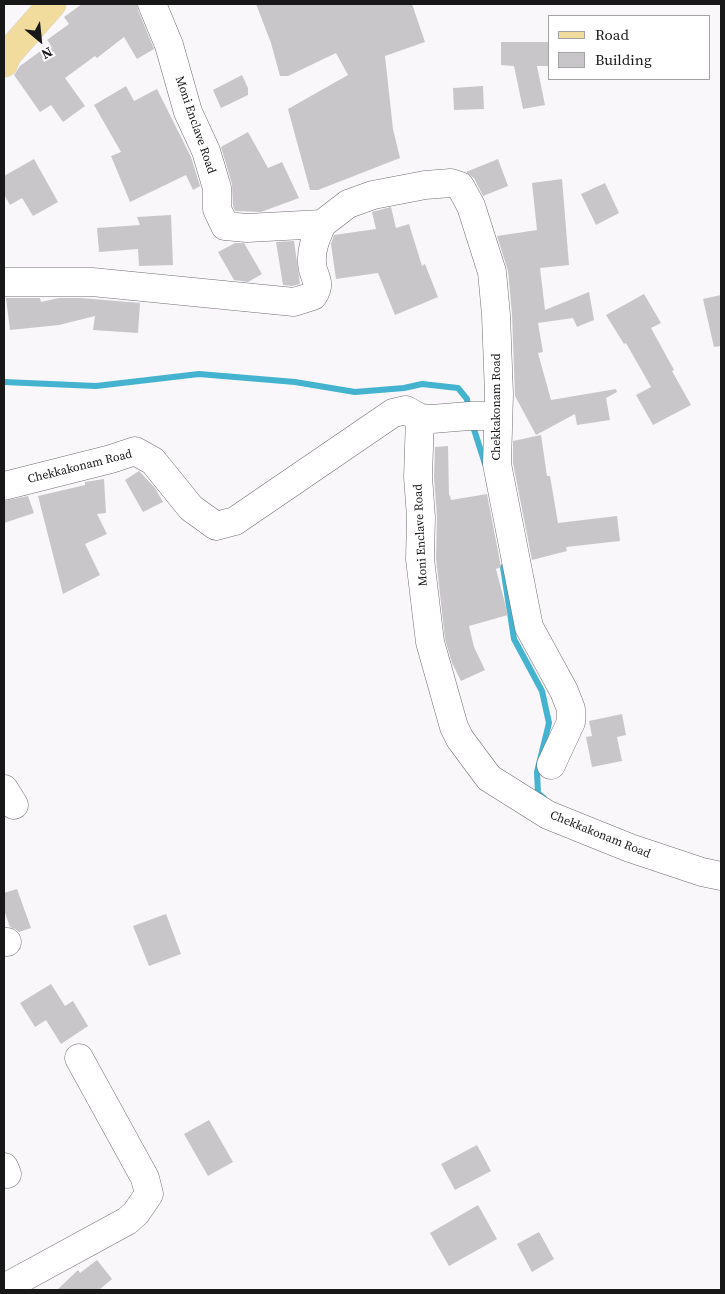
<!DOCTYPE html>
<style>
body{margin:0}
#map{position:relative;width:725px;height:1294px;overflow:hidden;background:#f9f7fa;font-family:"Source Serif 4",serif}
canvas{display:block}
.frame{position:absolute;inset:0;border:5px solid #191819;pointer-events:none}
.legend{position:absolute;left:548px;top:15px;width:162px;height:65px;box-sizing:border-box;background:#fff;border:1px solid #a3a3a3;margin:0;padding:6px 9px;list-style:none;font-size:15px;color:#191819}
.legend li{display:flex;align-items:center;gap:10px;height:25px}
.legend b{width:25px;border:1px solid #a3a3a3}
.north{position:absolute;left:15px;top:15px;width:50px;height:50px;-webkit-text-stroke:4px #fff;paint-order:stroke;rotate:152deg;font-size:14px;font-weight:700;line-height:20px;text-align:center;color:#191819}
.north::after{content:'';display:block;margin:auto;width:18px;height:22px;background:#191819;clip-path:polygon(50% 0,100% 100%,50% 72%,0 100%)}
</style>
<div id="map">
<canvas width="725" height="1294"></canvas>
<div class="frame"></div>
<ul class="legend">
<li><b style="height:6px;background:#f1dc9d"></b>Road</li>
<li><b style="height:14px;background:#c8c6c9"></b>Building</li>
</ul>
<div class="north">N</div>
</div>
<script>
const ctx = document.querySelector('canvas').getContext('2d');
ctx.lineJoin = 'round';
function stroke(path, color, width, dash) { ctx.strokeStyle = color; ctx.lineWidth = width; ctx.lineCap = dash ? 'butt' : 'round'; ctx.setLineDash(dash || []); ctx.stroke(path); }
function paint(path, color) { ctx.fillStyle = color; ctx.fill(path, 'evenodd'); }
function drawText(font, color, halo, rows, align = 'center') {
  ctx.font = font + ' "Source Serif 4",serif'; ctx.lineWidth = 4.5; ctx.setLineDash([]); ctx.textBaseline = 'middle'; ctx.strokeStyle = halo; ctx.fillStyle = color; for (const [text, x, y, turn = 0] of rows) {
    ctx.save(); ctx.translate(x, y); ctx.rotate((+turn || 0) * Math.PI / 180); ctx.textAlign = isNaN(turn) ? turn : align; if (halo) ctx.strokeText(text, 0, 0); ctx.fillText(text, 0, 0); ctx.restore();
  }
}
stroke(new Path2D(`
 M4,382l92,4 103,-12 96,8 60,10 49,-4 18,-4 36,4 9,11 1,10
 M472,423l13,41
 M503,567l11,72 28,52 7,32 -12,49 1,21 6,5`), '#44b3cf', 6);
paint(new Path2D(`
 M82,4h55l1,6 16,39 -17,10 -13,-22 -27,21 -2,-2 -30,22 20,28 -22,16 -12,-17 -11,7 -26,-37 6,-9 30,-22 -3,-4 22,-16 -5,-7z
 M256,4h156l13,38 -40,14 8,73 7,29 -82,32h-8l-22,-81 60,-34 -12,-22 -48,23h-8l-9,-33z
 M501,42h48v24h-12l8,39 -22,4 -9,-43 -13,-1z
 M242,75l6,13v7l-27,13 -8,-18z
 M126,86l8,15 23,-12 34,68 9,29 -7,4 -7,-15 -56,27 -19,-46 10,-4 -27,-47z
 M483,86l1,23 -30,1 -1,-22z
 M248,132l20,36 14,-6 17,36 -38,14 -26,-1 -2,-5 -1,-22 -11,-37z
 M34,159l24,43 -25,14 -11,-18 -12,7 -6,-11v-18z
 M498,159l10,27 -25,10 -9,-18 -8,-6z
 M562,179l7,86 -29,3 5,42 44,-18 5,28 -17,7 -4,-9 -35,5 5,29 -5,1 13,47 65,-11 1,3 -11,6 4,22 -33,5 -2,-11 -39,21 -21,-39 -3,-82 -4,-43 -11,-35 40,-6 -5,-47z
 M605,183l14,30 -23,12 -15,-31z
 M391,207l5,21 13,-4 13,42 3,-2 13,33 -43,18 -17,-42 -42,6 -5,-35 3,-9 42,-6 -4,-17z
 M171,215l2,50 -34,1 -1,-17 -39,3 -2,-24 43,-3 -3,-8z
 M294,241l6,43 -8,2 -9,-1 -7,-43z
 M235,243h9l18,31 -14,8 -14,-2 -16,-28z
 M644,294l17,29 -10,5 23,42 -2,1 19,34 -38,20 -17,-30 15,-8 -25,-44 -2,1 -18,-29z
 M721,295v51l-7,1 -11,-48z
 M6,298h34l1,4 18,-4h22l59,5 -2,30 -45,-3 2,-14 -36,9 -49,5z
 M541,435l6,41h3l8,47 59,-7 3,25 -54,6 1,4 -35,9 -19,-97v-22z
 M448,446l1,50 1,-1 1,5 36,-6 14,73 -5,2 12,46 -39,11 5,21 11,23 -24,11 -9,-18 -7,-24 -9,-81 1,-41 -3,-40 1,-30z
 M139,471l16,17 8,14 -20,10 -18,-32z
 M104,479l2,34 -9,1 10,20 -22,10 15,31 -37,19 -25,-98 47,-11v-3z
 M28,496l6,17 -30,10v-22z
 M622,714l4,21 -9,2 5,24 -30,6 -6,-30 6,-1 -3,-15z
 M17,889l14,39 -12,4 -4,-3 -5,-2 -6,-17v-17z
 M166,914l15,40 -32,12 -16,-40z
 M51,984l14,22 8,-5 15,25 -27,18 -15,-24 -11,7 -15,-24z
 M209,1120l24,42 -25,14 -24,-42z
 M477,1145l14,26 -36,19 -14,-26z
 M478,1205l19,34 -48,27 -19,-33z
 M539,1232l15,27 -22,13 -15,-28z
 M97,1260l15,19 -13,11h-42l21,-20 2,3z`), '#c8c6c9');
const minor = new Path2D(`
 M152,4l17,41 19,67 18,39 11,37v21l8,17 22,2 75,-4 26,-20 25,-9 52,-10 26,-2 9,3 11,20 21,66 4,43 3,79 -2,70 32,163 35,64 7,18v13l-20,43
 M4,282h88l202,20 19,-6c10,-15 -1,-19 -1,-34 -1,-14 5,-26 10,-38
 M498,416h-29l-37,3 -12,-1 -2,59 3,40 -1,42 10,83 24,85 6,12 29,39 59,37 82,33 72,24 19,4
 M4,486l107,-27 24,-8 18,10 38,47 25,18 19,-5 158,-108 13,-3 14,8
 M4,789l10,16
 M4,942h3
 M4,1167l3,7
 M4,1288l123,-67 9,-8 13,-19 -4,-16 -66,-120`);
const major = new Path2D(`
 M4,63l3,-8 45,-51`);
stroke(minor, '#706e71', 29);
stroke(major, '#d6d5d6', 29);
stroke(minor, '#fff', 28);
stroke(major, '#f1dc9d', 28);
drawText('12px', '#191819', '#fff', [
 ["Moni Enclave Road",195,125,71],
 ["Chekkakonam Road",497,407,-90],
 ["Chekkakonam Road",80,467,-14],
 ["Moni Enclave Road",421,535,-93],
 ["Chekkakonam Road",600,835,22]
]);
</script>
